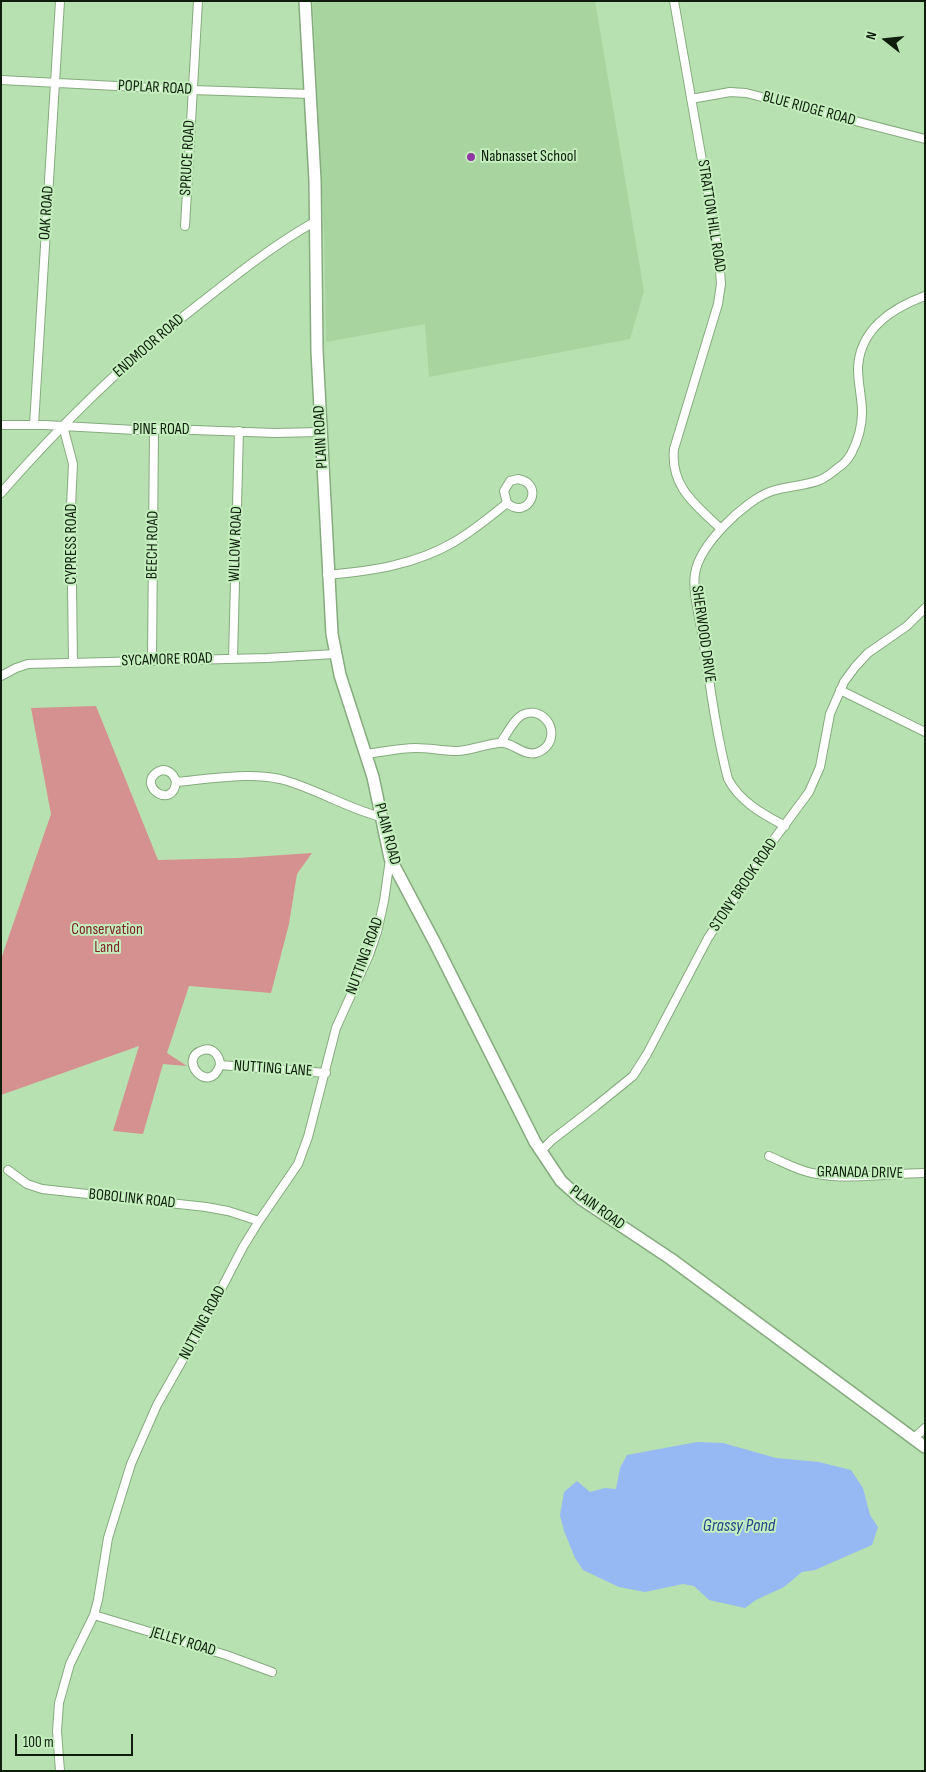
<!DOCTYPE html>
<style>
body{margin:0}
#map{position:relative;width:926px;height:1772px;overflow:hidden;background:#b8e1b1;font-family:"Sofia Sans Condensed",sans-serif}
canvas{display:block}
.frame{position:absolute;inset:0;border:2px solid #0e1d0c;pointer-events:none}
.north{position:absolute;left:861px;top:15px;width:50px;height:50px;-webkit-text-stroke:4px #c5eebe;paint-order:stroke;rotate:286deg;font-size:14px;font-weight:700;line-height:20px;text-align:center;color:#0e1d0c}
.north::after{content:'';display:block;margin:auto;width:18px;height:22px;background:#0e1d0c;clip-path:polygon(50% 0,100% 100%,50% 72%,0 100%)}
.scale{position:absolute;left:15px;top:1734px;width:118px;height:22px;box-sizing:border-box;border:2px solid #0e1d0c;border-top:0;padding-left:6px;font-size:15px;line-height:18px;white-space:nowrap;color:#0e1d0c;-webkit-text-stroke:4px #c5eebe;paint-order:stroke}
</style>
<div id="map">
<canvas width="926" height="1772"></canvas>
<div class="frame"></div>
<div class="north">N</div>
<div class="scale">100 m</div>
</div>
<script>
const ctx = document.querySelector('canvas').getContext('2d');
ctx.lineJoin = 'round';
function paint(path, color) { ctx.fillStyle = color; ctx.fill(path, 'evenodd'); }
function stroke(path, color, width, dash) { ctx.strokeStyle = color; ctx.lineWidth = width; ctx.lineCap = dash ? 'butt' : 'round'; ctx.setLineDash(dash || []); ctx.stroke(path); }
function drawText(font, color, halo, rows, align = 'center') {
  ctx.font = font + ' "Sofia Sans Condensed",sans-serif'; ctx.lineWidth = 4; ctx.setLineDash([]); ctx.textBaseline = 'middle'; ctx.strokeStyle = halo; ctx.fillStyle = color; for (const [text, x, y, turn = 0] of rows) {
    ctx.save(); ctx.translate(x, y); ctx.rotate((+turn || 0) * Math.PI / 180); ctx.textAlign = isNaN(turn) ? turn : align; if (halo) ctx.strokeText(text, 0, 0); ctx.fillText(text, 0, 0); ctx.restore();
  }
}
paint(new Path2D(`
 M319,1h276l49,290 -14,48 -201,38 -4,-53 -99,18 -2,-107 -11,-232z`), '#a8d4a0');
paint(new Path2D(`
 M96,706l62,154 80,-2 74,-5 -15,21 -8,50 -18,69 -82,-7 -22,67 20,13 -24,-2 -20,70 -30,-3 26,-85 -138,49v-136l50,-145 -20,-106z`), '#d5918f');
paint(new Path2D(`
 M697,1442l26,1 53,15 43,4 32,8 12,18 7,27 8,12 -6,18 -57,25 -13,2 -18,15 -28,13 -11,8 -36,-8 -15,-14 -11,-2 -38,8 -26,-5 -36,-17 -8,-12 -11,-27 -4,-16 4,-23 13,-11 13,11 15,-4 11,1 4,-21 7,-13z`), '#96b8f3');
const minor = new Path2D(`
 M674,1l45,256 2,27 -3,20 -44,145c-4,38 22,56 47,80
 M1,80l192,10 117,4
 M691,99l39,-7 16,1 179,46
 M185,226l13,-225
 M1,425h44l90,5 32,-1 108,4 45,-1
 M34,425l26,-424
 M63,426l10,38 -2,42 2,157
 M1,493c56,-64 116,-124 183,-177 42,-33 84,-68 132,-95
 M327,575c44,-4 88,-10 127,-33 19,-11 36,-25 53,-39 21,18 39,-19 11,-24l-8,2 -6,10 3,12
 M233,657l6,-226
 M152,660l2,-231
 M1,676l15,-8 12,-4 239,-6 68,-4
 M840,690l85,42
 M366,754c17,-2 33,-6 50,-6 14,0 28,3 42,3 14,-1 28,-7 41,-8 13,-2 23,13 37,10 7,-2 14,-8 15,-16 3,-16 -14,-30 -29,-22 -9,5 -15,19 -21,27
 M176,782c-3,28 -38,5 -20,-9 9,-7 18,0 20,9 32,-3 72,-10 104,-3 35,9 66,29 101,38
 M785,826c-22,-12 -45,-24 -57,-47 -12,-46 -18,-94 -25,-141 -3,-18 -11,-47 -8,-64 4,-29 50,-74 77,-83 16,-5 33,-5 48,-11 7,-3 13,-8 19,-13 5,-3 9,-8 12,-13 9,-17 13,-36 10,-55 -1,-10 -3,-20 -3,-30 1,-39 34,-61 67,-73
 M220,1065c-11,32 -44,-7 -17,-15 10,-3 17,6 17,15l106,8
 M541,1151l11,-11 44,-34 37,-30 14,-22 61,-116 67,-100 34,-46 11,-25 10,-53 14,-32 11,-15 13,-14 39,-27 18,-18
 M769,1156c14,6 28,14 43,17 37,8 76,0 113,0
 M8,1170l19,14 15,5 164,18 22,4 31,10
 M913,1439l12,-11
 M94,1615l132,40 46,17
 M60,1771l-3,-40 2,-28 11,-39 24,-49 4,-15 10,-62 23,-74 26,-59 46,-81 40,-77 16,-26 39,-57 10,-27 28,-109 33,-73 8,-23 7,-31 6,-42`);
const secondary = new Path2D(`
 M305,1l10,179 2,171 15,283 8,41 33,102 17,81 45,85 100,199 26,39 20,18 90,60 254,188`);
stroke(minor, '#85ab7e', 10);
stroke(secondary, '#85ab7e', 14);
stroke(minor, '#fff', 8);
stroke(secondary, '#fff', 11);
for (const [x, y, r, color] of [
 [471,157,5,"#9137a2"]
]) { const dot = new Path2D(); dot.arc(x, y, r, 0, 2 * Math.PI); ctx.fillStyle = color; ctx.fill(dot); stroke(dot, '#c5eebe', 2); }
drawText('16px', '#0e1d0c', '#c5eebe', [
 ["POPLAR ROAD",155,88,3],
 ["BLUE RIDGE ROAD",809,109,15],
 ["SPRUCE ROAD",188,158,-87],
 ["OAK ROAD",47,213,-86],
 ["STRATTON HILL ROAD",711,216,81],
 ["ENDMOOR ROAD",149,346,-41],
 ["PINE ROAD",161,430],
 ["PLAIN ROAD",321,437,-93],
 ["CYPRESS ROAD",72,544,-90],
 ["WILLOW ROAD",236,544,-88],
 ["BEECH ROAD",153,545,-89],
 ["SHERWOOD DRIVE",703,634,82],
 ["SYCAMORE ROAD",167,660,-2],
 ["PLAIN ROAD",387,834,75],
 ["STONY BROOK ROAD",744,885,-56],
 ["NUTTING ROAD",365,956,-70],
 ["NUTTING LANE",273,1069,4],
 ["GRANADA DRIVE",860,1173,1],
 ["BOBOLINK ROAD",132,1199,6],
 ["PLAIN ROAD",597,1208,36],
 ["NUTTING ROAD",203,1323,-62],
 ["JELLEY ROAD",183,1642,17]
]);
drawText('16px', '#0e1d0c', '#c5eebe', [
 ["Nabnasset School",481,157]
], 'left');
drawText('16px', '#7b2228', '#c5eebe', [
 ["Conservation",107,930],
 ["Land",107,948]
]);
drawText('italic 18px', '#1f458a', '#c5eebe', [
 ["Grassy Pond",739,1526]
]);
</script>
